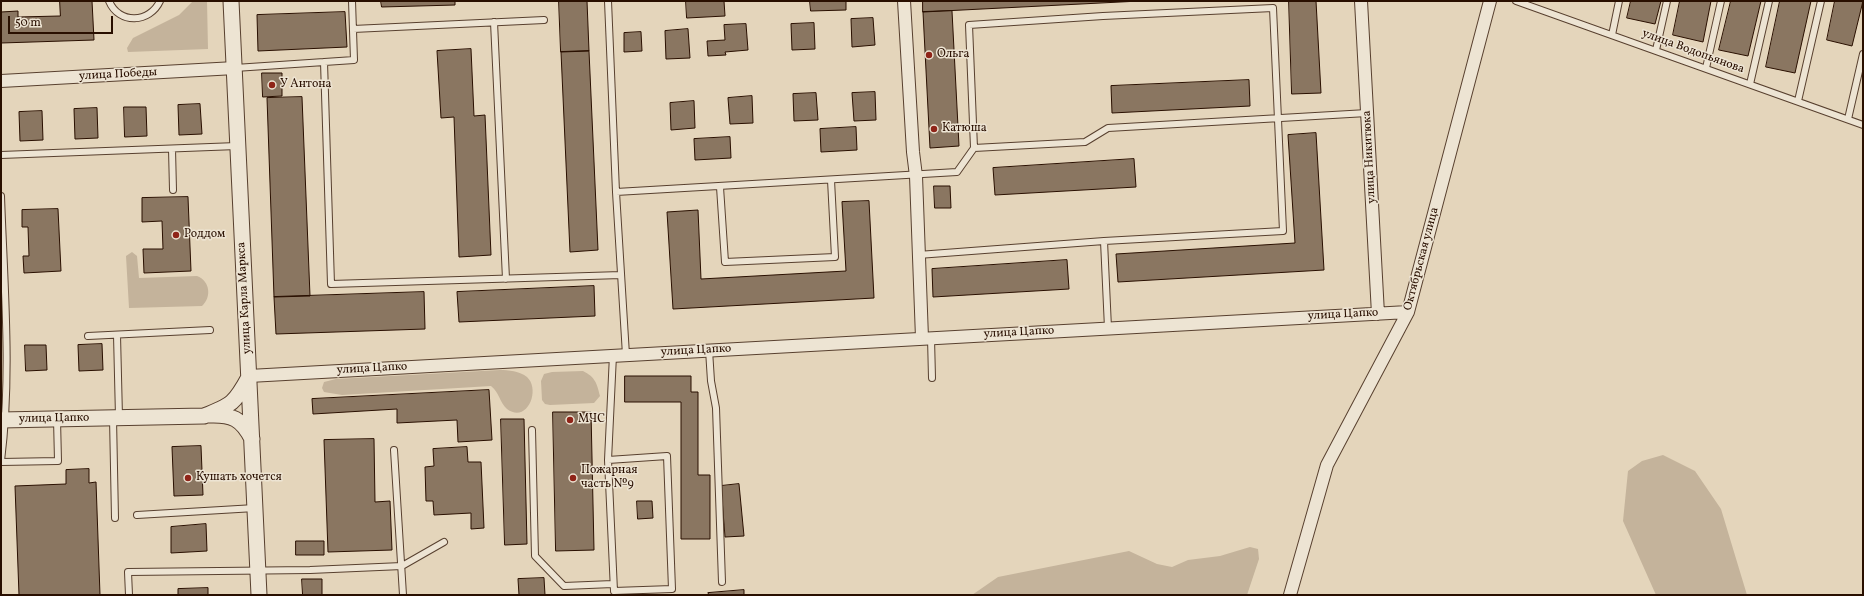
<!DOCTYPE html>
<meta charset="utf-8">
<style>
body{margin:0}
#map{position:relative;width:1864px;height:596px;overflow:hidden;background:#e4d5bb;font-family:Vollkorn,serif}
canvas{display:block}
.frame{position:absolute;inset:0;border:2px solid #290f00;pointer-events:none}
.scale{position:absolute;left:8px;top:16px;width:105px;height:18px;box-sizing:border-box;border:2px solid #290f00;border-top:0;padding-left:5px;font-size:12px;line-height:14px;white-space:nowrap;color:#290f00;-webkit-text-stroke:3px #ede4d3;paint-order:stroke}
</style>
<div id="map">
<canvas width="1864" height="596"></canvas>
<div class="frame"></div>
<div class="scale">50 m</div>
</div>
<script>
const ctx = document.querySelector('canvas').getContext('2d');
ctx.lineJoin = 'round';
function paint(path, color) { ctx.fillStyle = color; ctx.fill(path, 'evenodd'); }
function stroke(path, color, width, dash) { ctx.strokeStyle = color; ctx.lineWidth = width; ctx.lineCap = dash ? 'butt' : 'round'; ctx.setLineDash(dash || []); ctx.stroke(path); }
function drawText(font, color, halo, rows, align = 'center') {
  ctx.font = font + ' Vollkorn,serif'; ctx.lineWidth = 3; ctx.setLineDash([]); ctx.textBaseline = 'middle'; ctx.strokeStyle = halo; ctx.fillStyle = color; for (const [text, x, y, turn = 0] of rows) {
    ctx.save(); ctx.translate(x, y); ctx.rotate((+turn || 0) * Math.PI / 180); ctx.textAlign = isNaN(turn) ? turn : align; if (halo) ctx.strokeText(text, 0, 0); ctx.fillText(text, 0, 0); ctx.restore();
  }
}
paint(new Path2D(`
 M193,1h14l1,48 -80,3 -1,-4 6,-10 46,-23z
 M132,252l5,4 2,22 58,-2c13,5 15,21 5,30l-73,2 -3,-52z
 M500,370c8,0 20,1 27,7 14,13 0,47 -20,32 -7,-6 -8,-17 -16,-23l-149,9 -18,-3 -2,-4 2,-6 12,-3z
 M583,371c12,6 14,12 17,25l-6,7 -44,2 -5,-1 -3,-4 -1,-19 3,-7 8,-2z
 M1663,455l32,16 26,38 26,86h-91l-33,-74 5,-50 14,-10z
 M1250,547l8,2 1,10 -12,36h-275l26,-18 131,-26 28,13 15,3 16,-7 32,-4z`), '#c4b39b');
const building = new Path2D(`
 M60,1h32l2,39 -93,3v-31l17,-1v6l42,-1z
 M381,1h74v4l-73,2z
 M559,1h28l2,50 -28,1z
 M686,1h38l1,15 -38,2z
 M810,1h36v9l-35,1z
 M923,1h217l-217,11z
 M1289,1h27l5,92 -29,1z
 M1631,1h30l-6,23 -28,-6z
 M1680,1h31l-8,41 -30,-7z
 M1731,1h30l-13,55 -29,-6z
 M1780,1h31l-16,72 -29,-6z
 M1835,1h28l-11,45 -25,-6z
 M952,11l7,135 -29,2 -7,-136z
 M345,12l2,35 -89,4 -1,-36z
 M873,18l2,27 -23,2 -1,-28z
 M814,23l1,26 -23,1 -1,-26z
 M746,24l2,26 -23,2 1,3 -18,1 -1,-15 18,-1 -1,-15z
 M688,29l2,29 -24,1 -1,-28z
 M641,32l1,19 -18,1v-19z
 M471,49l3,67 11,-1 6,140 -32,2 -5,-140 -13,1 -4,-67z
 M589,51l9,199 -28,2 -9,-200z
 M262,73h20v23l-19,1z
 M1249,80l1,26 -138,7 -1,-27z
 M875,92l1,28 -22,1 -2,-28z
 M816,93l2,27 -24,1 -1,-27z
 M752,96l1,27 -23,1 -2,-26z
 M302,97l8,199 -36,1 -7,-199z
 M694,101l1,27 -24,2 -1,-27z
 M200,104l2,30 -23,1 -1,-30z
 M124,107h22l1,29 -22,1z
 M97,108l1,30 -23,1 -1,-30z
 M42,111l1,29 -23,1 -1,-29z
 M856,127l1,23 -36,2 -1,-23z
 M1316,133l8,137 -206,12 -2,-28 179,-11 -7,-108z
 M730,137l1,21 -36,2 -1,-21z
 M1134,159l2,28 -141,8 -2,-27z
 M934,186h16l1,22h-16z
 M188,197l3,74 -47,2 -1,-24h20l-1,-28 -20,1v-24z
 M869,201l5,97 -201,11 -6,-97 31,-2 3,69 145,-8 -4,-69z
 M58,209l3,62 -37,2 -1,-17h6l-1,-29h-6v-17z
 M1067,260l2,29 -136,8 -1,-28z
 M594,286l1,30 -136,6 -2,-30z
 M424,292l1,37 -149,5 -2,-37z
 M102,344l1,26 -24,1 -1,-26z
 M25,345h21l1,25 -21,1z
 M625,376h66v16h7v83h12v64h-29v-137h-56z
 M489,390l3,50 -34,2 -1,-22 -60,3v-14l-84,5 -1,-15z
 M553,412h38l3,138 -38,1z
 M501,419h23l3,125 -22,1z
 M374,439l1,63 15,-1 2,49 -64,2 -4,-112z
 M201,446l2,49 -29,1 -2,-49z
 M467,447l1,15h13l3,66 -13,1v-16l-37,2 -1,-14h-7l-1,-34 9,-1 -1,-17z
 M89,469v14l7,-1 4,113h-81l-4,-109 51,-2v-14z
 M739,484l5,52 -19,1 -4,-51z
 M637,501h15l1,17 -15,1z
 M206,524l1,27 -36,2v-26z
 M296,541h28v14h-28z
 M544,578l1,17h-26l-1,-16z
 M302,579h20v16h-19z
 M208,588v7h-30v-6z
 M744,590v5h-35l-1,-2z`);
paint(building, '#8a7661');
stroke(building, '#290f00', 1);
const service = new Path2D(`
 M109,1c10,24 41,22 51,0
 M608,1l8,191
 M1516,1l347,124
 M494,22l12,257
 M353,29l191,-9
 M1612,35l7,-34
 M1656,50l11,-49
 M324,62l7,222 290,-9
 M235,68l119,-8 -2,-59
 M1706,68l15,-67
 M1750,84l19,-83
 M1798,101l23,-100
 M1848,119l15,-65
 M172,149l1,41
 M1,155l236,-9
 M720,187l5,75 110,-5 -4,-77
 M1,196c3,88 11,178 0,265
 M1104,241l4,87
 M918,255l186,-14 179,-10 -10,-223 -170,8 -134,9 5,123
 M117,335l2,82
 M88,336l122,-6
 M931,338l1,40
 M709,350l2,31 5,27 6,174
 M626,355l-10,-163 341,-20 17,-24 111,-6 23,-14 259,-15
 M113,418l2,100
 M532,430l3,126 29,30 49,-2
 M394,450l9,145
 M608,460l59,-4 5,133 -58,2 -6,-131 5,-105
 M1,462l57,-1 -1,-42
 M137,515l118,-7
 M129,595l-1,-23 182,-2 92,-4 42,-24`);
const minor = new Path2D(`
 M904,1l9,151 3,24 6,162
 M1361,1l17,313
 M1,81l234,-13
 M249,376l1159,-64
 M1290,595l37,-130 81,-153 82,-311`);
const tertiary = new Path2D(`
 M231,1l28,594
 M209,415c23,-1 33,4 43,24
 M1,420l203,-4c28,-11 31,-13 45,-39`);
stroke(service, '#58402f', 8);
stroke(minor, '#58402f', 14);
stroke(tertiary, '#58402f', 17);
stroke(service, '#ede4d3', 6);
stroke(minor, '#ede4d3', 12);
stroke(tertiary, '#ede4d3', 15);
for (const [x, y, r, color] of [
 [929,55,4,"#8f2418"],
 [272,85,4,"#8f2418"],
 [934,129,4,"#8f2418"],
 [176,235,4,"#8f2418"],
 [570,420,4,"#8f2418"],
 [188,478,4,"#8f2418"],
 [573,478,4,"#8f2418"]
]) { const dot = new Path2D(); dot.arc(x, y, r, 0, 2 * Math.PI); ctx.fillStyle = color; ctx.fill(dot); stroke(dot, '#ede4d3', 1.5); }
drawText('12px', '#290f00', '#ede4d3', [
 ["улица Водопьянова",1693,52,20],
 ["улица Победы",118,75,-3],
 ["улица Никитюка",1370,157,-93],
 ["Октябрьская улица",1422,259,-75],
 ["улица Карла Маркса",245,298,-93],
 ["улица Цапко",1343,315,-3],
 ["улица Цапко",1019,333,-3],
 ["улица Цапко",696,351,-3],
 ["улица Цапко",372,369,-3],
 ["улица Цапко",54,419,-1]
]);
drawText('12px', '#290f00', '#ede4d3', [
 ["Ольга",937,55],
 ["У Антона",280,85],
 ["Катюша",942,129],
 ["Роддом",184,235],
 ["МЧС",578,420],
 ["Пожарная",581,471],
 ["часть №9",581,485],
 ["Кушать хочется",196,478]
], 'left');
</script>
